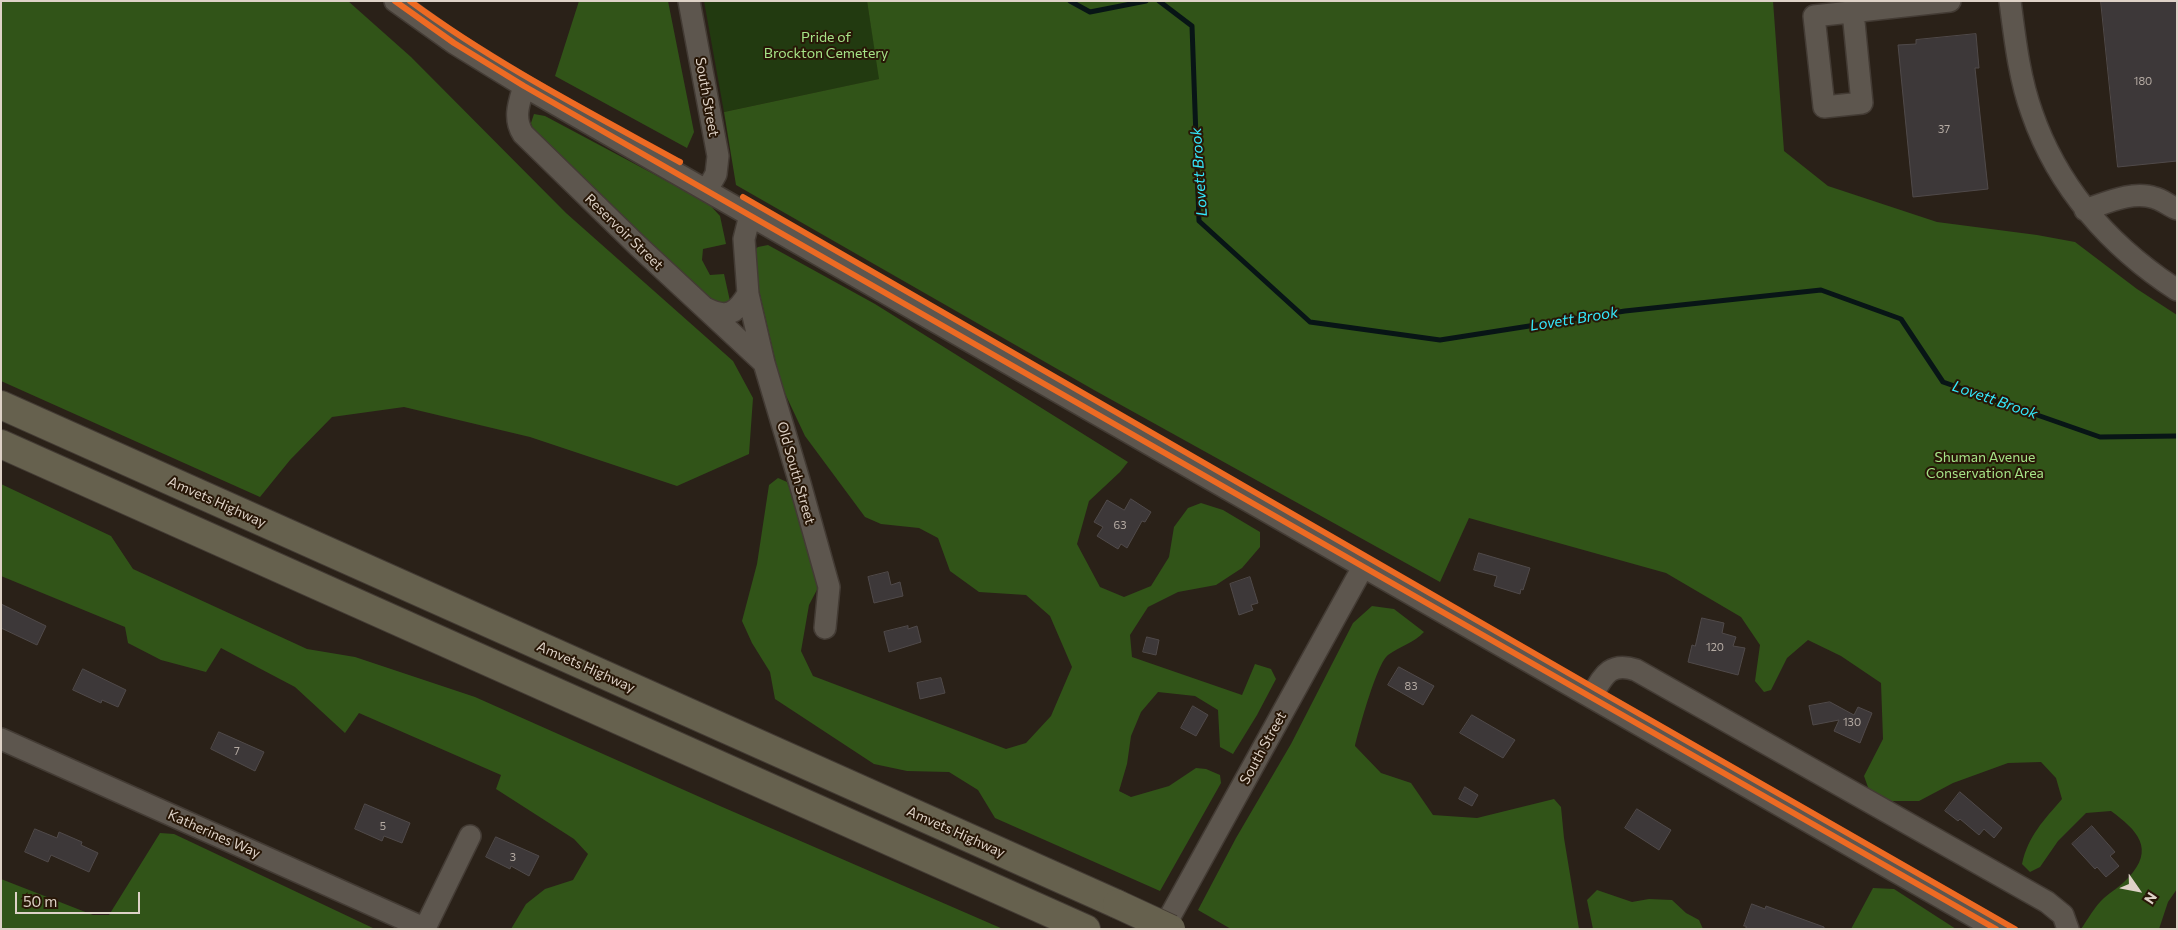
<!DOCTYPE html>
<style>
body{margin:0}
#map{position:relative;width:2178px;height:930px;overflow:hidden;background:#2a2118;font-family:Commissioner,sans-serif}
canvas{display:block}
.frame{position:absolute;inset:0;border:2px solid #ded2c7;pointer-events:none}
.north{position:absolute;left:2113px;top:865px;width:50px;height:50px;-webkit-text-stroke:4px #281707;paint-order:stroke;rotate:123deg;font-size:14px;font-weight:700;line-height:20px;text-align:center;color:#ded2c7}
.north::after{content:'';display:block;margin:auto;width:18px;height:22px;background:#ded2c7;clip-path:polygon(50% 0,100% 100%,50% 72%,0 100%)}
.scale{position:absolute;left:15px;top:892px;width:125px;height:22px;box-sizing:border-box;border:2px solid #ded2c7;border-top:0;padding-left:6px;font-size:15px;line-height:18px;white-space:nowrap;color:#ded2c7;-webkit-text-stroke:4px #281707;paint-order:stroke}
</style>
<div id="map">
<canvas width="2178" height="930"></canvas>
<div class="frame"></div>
<div class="north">N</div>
<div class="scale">50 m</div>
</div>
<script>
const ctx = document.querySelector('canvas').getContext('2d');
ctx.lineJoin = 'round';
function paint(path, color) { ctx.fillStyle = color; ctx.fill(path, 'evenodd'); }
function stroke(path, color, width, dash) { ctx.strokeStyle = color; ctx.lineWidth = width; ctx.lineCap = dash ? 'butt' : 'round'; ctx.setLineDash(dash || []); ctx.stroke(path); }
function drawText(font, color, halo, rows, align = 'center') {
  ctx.font = font + ' Commissioner,sans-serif'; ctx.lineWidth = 4; ctx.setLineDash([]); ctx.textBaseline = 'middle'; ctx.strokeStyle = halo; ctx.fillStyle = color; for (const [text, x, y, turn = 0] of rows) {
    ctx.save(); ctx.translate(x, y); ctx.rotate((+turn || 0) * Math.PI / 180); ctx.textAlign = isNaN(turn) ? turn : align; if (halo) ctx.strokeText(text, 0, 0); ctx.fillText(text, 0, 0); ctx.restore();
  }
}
paint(new Path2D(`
 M704,1h163l13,78 -156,33z`), '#223a10');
paint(new Path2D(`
 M1,1h347l63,56 155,156 167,148 20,37 -4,56 -72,32 -147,-49 -126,-30 -72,10 -42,43 -30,37 -259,-116z
 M579,1h89l26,131 -7,16 -132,-72z
 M867,1h906l11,150 44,35 109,36 100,13 38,7 62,47 40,26v574l-9,13 -9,27h-78c7,-10 14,-23 23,-31 8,-7 17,-12 24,-20 28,-29 9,-48 -17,-67l-25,2 -28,28 -18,26 -10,5 -8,-8c6,-28 22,-44 40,-65l-6,-21 -15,-16 -33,1 -55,20 -34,18h-30l-20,-11 -5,-14 19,-37 -2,-56 -40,-27 -33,-16 -21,18 -16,32 -7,2 -9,-11 5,-36 -19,-28 -75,-44 -197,-55 -29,64 -346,-192 -358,-205 -12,-73 155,-33z
 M534,114l11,2 163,87 12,13 6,28 -23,5 -1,11 8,15 14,-1 6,27 -9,3 -11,-4 -125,-117 -52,-53 -2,-7z
 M768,245l107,59 253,158 -8,10 -31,29 -12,43 23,43 24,10 27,-11 18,-29 5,-30 14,-19 13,-5 22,7 37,22v15l-18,21 -26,17 -38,7 -30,15 -18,28 2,22 110,38 13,-31 16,5 5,10 -19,36 -24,39 -13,-7 -2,-37 -23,-14 -37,-4 -17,20 -10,24 -4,28 -8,27 12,6 38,-11 27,-18 10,1 14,6 1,8 -61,108 -165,-73 -17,-28 -29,-18 -42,-1 -33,-7 -99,-65 -5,-27 -18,-29 -10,-22 15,-57 12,-79 9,-7 9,4 12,30 22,70 -12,23 -8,46 12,25 193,73 20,-6 25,-27 21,-49 -22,-51 -24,-21 -47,-3 -29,-21 -12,-33 -19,-10 -38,-4 -16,-7 -60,-81 -24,-51 -23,-99 -4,-36 4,-3z
 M1,484l110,52 22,33 174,80 48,8 120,40 245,109 283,123h-492l15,-25 19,-15 28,-9 15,-26 -14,-15 -78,-50 5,-14 -142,-62 -14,20 -50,-46 -74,-39 -15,24 -45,-12 -33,-17 -3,-16 -124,-51z
 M1372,606l22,3 30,23c-10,11 -24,14 -36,23 -11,8 -29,74 -33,91l26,27 30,10 22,32 44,3 77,-19 7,8 3,31 15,91h-348l-33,-19 38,-72 55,-94 62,-121z
 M160,833l14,1 201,95h-374v-50l92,36h16z
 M1873,888l21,1 62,40h-105z
 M1597,890l35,12 17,-3 23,1 14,13 13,7 4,9h-110l-6,-29z`), '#315418');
stroke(new Path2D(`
 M1070,1l20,11 56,-11
 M1159,1l33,25 7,195 111,101 130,18 185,-29 196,-21 80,29 42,63 157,55 77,-1`), '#081516', 5);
const building = new Path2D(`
 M2101,1h76v160l-59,6z
 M1976,34l3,34h-4l13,121 -75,8 -15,-152 18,-1v-4z
 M1131,499l20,13 -6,10 -3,-1 -15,27 -6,-4 -3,5 -21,-13 6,-9 -9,-5 13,-22 17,10z
 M1479,553l51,15 -7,22 -2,-1 -1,5 -26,-8 3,-10 -23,-6z
 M888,572l3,13 9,-3 3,14 -29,7 -6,-26z
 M1250,577l8,26 -7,2 2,5 -14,5 -9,-31z
 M1,604l45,22 -9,19 -36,-17z
 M1702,618l22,5 -2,10 14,4 -3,9 12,2 -7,27 -50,-13 4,-17 3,1z
 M908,626v3l9,-3 4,16 -32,10 -5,-20z
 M1147,637l12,3 -3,15 -13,-3z
 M1399,667l35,19 -11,19 -35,-20z
 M83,669l43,21 -8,17 -16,-7 -1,3 -28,-13z
 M941,678l4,15 -25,6 -3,-16z
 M1830,702l24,13 4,-8 14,6 -12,30 -26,-12 5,-11 -26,5 -4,-19z
 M1193,706l15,9 -12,21 -15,-8z
 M1472,715l43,25 -12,18 -43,-25z
 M219,732l45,20 -9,19 -44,-22z
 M1465,787l13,8 -6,11 -13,-7z
 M1960,792l42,36 -8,10 -10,-9 -5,6 -19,-16 -2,2 -13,-10z
 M365,804l45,19 -8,20 -18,-7 -2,5 -27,-12z
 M1637,809l34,21 -12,20 -34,-22z
 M2092,826l23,26 -5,4 9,10 -13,11 -9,-10 -2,2 -23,-25z
 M35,829l22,9 2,-6 23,10 -1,3 17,8 -9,19 -38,-17 -3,7 -23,-10z
 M496,837l43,19 -10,20 -18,-10 -1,3 -24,-12z
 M1752,904l13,5 1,-3 58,21v2h-78v-3h-2z`);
paint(building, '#3d3839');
stroke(building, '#504a4a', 1);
const minor = new Path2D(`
 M395,1l59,42 70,43 1472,843
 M689,1l29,155 -2,18 -9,16
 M2010,1c5,38 9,76 22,112 26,75 79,134 145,177
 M1853,12l9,91 -38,4 -10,-91 136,-15
 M524,86c-5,17 -11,32 -1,48l115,112 126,117
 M2085,210c21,-7 48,-20 70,-12 8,2 14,8 22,11
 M750,215l-6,24 4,55 16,69 35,117 30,107 -4,41
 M705,308c22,11 31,6 43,-14
 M1591,697c12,-20 18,-36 45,-27l411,232 16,13 5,14
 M1,739l425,190
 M425,928l45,-92
 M1163,929l200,-362`);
const highway = new Path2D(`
 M1,405l1116,499
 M1,444l1085,485`);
stroke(minor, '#433b34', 24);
stroke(highway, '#433b34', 30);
stroke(minor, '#5d564e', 21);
stroke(highway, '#66614e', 28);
const highwayBridge = new Path2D(`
 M1117,904l54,25`);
stroke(highwayBridge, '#433b34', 30, []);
stroke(highwayBridge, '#66614e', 28);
stroke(new Path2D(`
 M395,1l59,42 70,43 1472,843
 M410,1c84,62 179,111 270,161
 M743,197l853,492 419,240`), '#ed6a23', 6);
drawText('11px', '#b6aca4', null, [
 ["180",2143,81],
 ["37",1944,129],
 ["63",1120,525],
 ["120",1715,647],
 ["83",1411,686],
 ["130",1852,722],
 ["7",237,751],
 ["5",383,826],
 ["3",513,857]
]);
drawText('14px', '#a6e387', '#281707', [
 ["Pride of",826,37],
 ["Brockton Cemetery",826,53],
 ["Shuman Avenue",1985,457],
 ["Conservation Area",1985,473]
]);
drawText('14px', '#ded2c7', '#281707', [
 ["South Street",707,97,80],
 ["Reservoir Street",624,232,44],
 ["Old South Street",796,473,74],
 ["Amvets Highway",217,502,24],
 ["Amvets Highway",586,667,24],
 ["South Street",1263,748,-61],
 ["Amvets Highway",956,832,24],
 ["Katherines Way",214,834,24]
]);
drawText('italic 15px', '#34e7fb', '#281707', [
 ["Lovett Brook",1199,172,-94],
 ["Lovett Brook",1574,319,-9],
 ["Lovett Brook",1995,400,19]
]);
</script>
